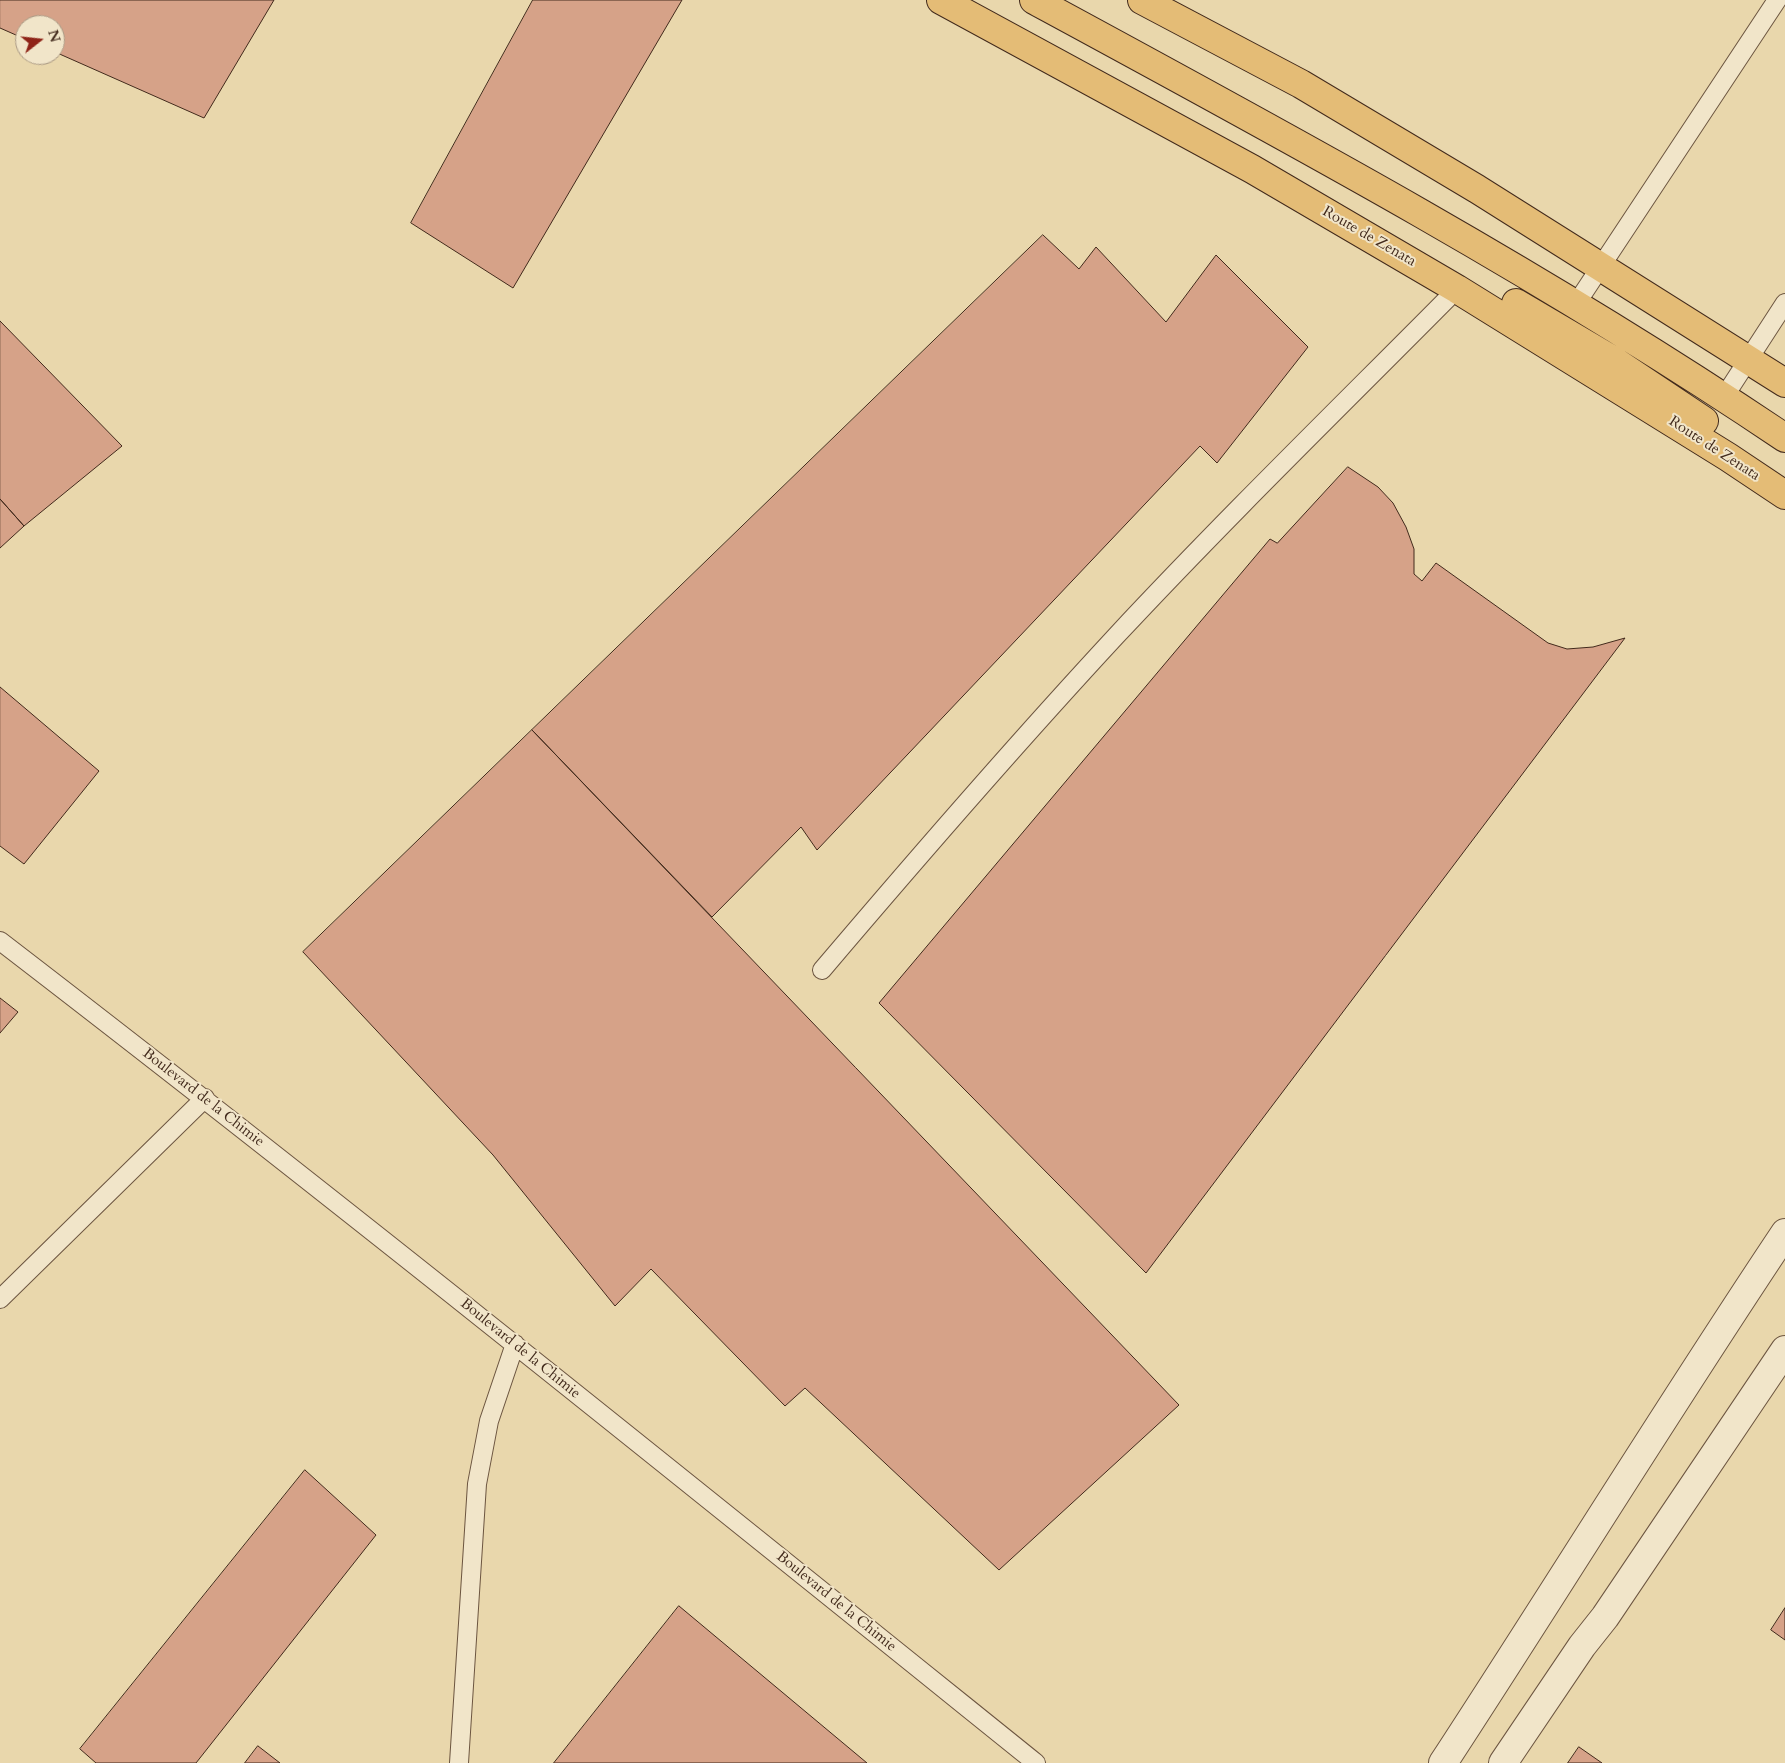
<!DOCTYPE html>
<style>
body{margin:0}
#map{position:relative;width:1785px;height:1763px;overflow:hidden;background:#e9d7ac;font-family:Cardo,serif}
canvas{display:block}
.north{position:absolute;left:15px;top:15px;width:50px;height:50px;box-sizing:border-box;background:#f1e5c9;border:1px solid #ab9a84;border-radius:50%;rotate:74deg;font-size:14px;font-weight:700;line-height:20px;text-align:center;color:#422a1c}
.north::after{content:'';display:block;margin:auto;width:18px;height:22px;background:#8f2418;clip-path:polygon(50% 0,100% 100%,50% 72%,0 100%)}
</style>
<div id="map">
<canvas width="1785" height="1763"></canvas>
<div class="north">N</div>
</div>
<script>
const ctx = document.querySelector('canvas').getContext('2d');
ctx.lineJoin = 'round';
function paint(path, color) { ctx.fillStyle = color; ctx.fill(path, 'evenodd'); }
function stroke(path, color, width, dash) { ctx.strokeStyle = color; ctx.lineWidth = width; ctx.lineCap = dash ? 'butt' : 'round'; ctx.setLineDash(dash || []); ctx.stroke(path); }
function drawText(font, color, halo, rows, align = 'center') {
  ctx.font = font + ' Cardo,serif'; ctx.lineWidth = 4; ctx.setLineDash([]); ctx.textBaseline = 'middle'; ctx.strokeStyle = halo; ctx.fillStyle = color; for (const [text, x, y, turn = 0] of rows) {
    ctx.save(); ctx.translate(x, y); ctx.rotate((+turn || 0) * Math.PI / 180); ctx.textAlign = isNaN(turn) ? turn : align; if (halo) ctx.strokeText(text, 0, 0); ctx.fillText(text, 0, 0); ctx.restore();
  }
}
const building = new Path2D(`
 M0,0h274l-70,118 -149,-66v-27h-30v14l-25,-11z
 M533,0h149l-169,288 -102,-65z
 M1043,235l36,34 17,-22 70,75 50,-67 92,92 -91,116 -17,-17 -383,404 -16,-23 -89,90 -180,-187z
 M0,321l122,125 -98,80 -24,-27z
 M1348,467l30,20 15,16 13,24 8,22v25l8,7 14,-18 112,80 19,6 26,-2 32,-9 -479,635 -267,-270 391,-464 7,4z
 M0,499l24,27 -24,22z
 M0,687l99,84 -75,93 -24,-18z
 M532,730l647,675 -180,165 -194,-182 -20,18 -134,-137 -36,37 -122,-151 -190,-203z
 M0,998l18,14 -18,21z
 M305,1470l71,65 -180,228h-100l-16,-14z
 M679,1606l188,157h-313z
 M1785,1608v32l-14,-10z
 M258,1746l22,17h-35z
 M1579,1747l23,16h-34z`);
paint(building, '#d6a288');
stroke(building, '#422a1c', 1);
const lane = new Path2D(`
 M1576,304l201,-304
 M1724,397l61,-94
 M0,941c350,269 693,546 1036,822
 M822,970c96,-113 193,-225 294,-334 111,-119 227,-232 341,-347
 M0,1299l205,-201
 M459,1763l18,-279 12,-63 26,-77`);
const street = new Path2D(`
 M1443,1763c115,-176 225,-355 342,-530
 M1503,1763l79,-117 23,-29 180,-267`);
const primary = new Path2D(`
 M941,0l311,169 205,120 271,168 57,38
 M1034,0c255,138 511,276 751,438
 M1142,0l159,84 176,105 308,194
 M1516,303l95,56 93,62`);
stroke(lane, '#6c5540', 20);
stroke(street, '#6c5540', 30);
stroke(primary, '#422a1c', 30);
stroke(lane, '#f1e5c9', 18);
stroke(street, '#f1e5c9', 28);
stroke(primary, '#e4bc76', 28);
drawText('15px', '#422a1c', '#f1e5c9', [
 ["Route de Zenata",1369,237,30],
 ["Route de Zenata",1714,449,33],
 ["Boulevard de la Chimie",203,1098,38],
 ["Boulevard de la Chimie",520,1349,39],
 ["Boulevard de la Chimie",836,1602,39]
]);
</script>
